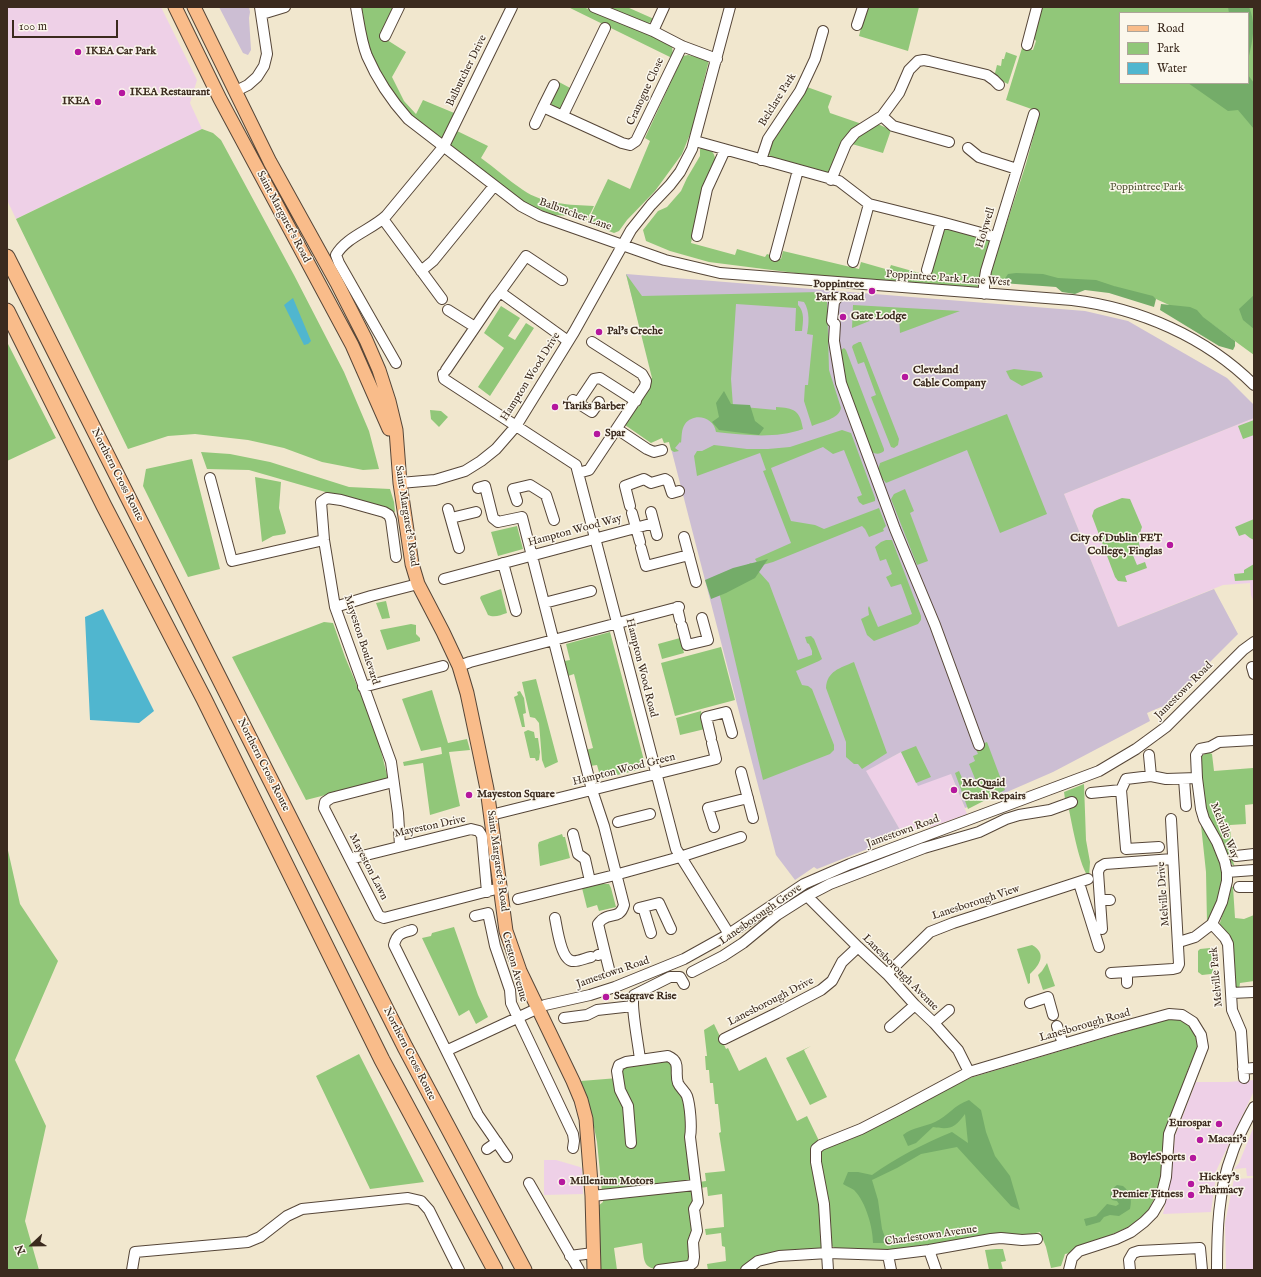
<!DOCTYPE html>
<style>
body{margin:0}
#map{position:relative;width:1261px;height:1277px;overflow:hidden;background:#f1e7ce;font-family:"IM FELL English",serif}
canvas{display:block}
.frame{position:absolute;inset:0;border:8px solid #3b2a1e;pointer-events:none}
.legend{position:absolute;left:1119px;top:12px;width:130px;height:72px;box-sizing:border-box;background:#fbf7ec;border:1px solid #aea59a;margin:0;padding:5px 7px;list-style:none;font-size:12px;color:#3b2a1e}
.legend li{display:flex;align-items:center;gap:8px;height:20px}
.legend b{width:20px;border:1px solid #aea59a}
.north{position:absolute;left:12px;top:1225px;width:40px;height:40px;-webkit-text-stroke:3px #fbf7ec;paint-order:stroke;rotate:248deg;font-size:11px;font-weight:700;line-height:16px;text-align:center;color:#3b2a1e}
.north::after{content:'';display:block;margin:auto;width:14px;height:18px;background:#3b2a1e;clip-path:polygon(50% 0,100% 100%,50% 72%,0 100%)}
.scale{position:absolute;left:12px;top:20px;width:106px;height:18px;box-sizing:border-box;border:2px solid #3b2a1e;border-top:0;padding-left:5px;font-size:12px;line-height:14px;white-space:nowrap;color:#3b2a1e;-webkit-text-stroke:3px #fbf7ec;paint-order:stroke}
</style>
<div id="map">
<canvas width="1261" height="1277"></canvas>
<div class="frame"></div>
<ul class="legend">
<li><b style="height:5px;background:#f9bc8a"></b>Road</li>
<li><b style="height:11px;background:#91c779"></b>Park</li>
<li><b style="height:11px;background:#50b6cf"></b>Water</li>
</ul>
<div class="north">N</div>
<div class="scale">100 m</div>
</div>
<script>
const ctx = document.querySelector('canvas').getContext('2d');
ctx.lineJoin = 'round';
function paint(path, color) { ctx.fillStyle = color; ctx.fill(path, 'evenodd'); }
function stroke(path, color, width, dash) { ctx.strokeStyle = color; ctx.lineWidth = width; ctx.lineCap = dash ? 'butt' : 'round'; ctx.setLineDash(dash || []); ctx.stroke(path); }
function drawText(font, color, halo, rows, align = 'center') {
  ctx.font = font + ' "IM FELL English",serif'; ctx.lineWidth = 3; ctx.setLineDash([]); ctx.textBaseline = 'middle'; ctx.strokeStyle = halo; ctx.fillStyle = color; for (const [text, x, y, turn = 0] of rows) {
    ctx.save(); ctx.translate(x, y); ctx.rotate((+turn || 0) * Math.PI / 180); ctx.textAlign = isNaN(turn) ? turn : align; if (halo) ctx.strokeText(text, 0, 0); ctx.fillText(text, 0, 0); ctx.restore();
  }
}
paint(new Path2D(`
 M7,7h154l36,73 -7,23 12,26 -186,90 -9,-19z
 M1254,418v185l-3,-8 -1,-12 -27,2 -105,42 -54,-133z
 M901,752l50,22 16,40 -36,13 -4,-2 -24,10 -38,-64z
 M1254,1080v11l-37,78 -6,43 -48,2 9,-41 3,-37 21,-54h32z
 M1254,1126v50h-7l-1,-8 -12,1 5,-6z
 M544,1160h12l24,7 2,2 1,25 -39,1z
 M1254,1178v92h-28l-1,-47 9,-44z`), '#eed0e7');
paint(new Path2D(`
 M219,7h30l1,5 -1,6 2,32 -3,5 -5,-2z
 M626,274l459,37 43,10 99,57 27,27v13l-190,76 54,133 96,-38 24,45 -74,74 -3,-1 -14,6 3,8 -97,51 -46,20 -42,16 -14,-34 -33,12 -17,-34 -35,19 37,64 -86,34 -3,-2 -19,13 -19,-25z`), '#ccbed3');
paint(new Path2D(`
 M356,7h43l-15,31 22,14 -14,25 12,24 11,12 1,1 7,-14 36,15 -6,14 35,17 -7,12c14,10 27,22 42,32 20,14 47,15 71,16l-7,14 -15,-4 -18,-1 -21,-8 -9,-5 -31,-22 -82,-64 -33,-40z
 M568,7h15l56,21 33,18 1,9 -1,3z
 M602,7h25l27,12 -5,4h-6z
 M866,7h53l-11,44 -49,-15z
 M1041,7h213v348l-41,-30 -57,-26 -61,-18h-107l38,-117 14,-52 -34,-12 16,-52 11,2 3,-9 -3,-4zM1120,13h128v70h-128z
 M1006,52l11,4 -9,28 -14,-7 3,-12 4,1 1,-7h2z
 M688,55l21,5 -17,69 -10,25 -27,37 -28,29 -8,11 -5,2 -27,-10 21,-44 22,10 20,-48 -5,-3 38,-82z
 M559,82l13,7 -10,19 -3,1 -6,-3 -3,-4z
 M807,87l25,9 -4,11 2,6 32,11 -33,49 -59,-15 -2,-8 1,-4z
 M874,125h6l11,5 -8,23 -31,-9 16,-16z
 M202,129l11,4 8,7 73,135 50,97 25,59 10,38 -16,1 -41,-8 -38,-14 -36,-8 -53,-6 -27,2 -40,13 -112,-230z
 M700,149c10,-1 16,3 15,14l-13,25 -11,55 44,12 2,-6 28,8 2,-3 14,5 2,-8 76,18 2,-7 28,8 2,-5 39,11 11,-43 7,-5 42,11 -8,33 -1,12 -5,4 -149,-11 -118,-15 -39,-11 -24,-10 -3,-11 15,-19 9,-4 14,-16 6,-13 13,-22z
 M626,274l16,22 178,-4 5,2 2,6 2,70 12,38c-2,11 -20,14 -29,18l-8,-25 1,-16h3l5,-50 -6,-1c2,-10 3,-23 -3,-32l-6,-1v4c7,7 5,17 4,26h-7l1,-23 -60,-4 -5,75 2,27 43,4v-3c18,1 24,3 27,22 -28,10 -58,6 -87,3 -2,-15 -22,-20 -31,-8 -4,6 -3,12 -4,19l-1,-1 -5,6 4,3 -5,1 -3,-2 -2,-8 -5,1 -2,-5 -11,5 -26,-18 25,-46 2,-1z
 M853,305l107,6 -60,22 -1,-16 -7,-5 -40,16z
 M501,306l19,12 -12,18 7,4 11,-17 8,5 -44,68 -12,-9 26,-39 -20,-15z
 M7,342l49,96 -49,23z
 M859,342h2l38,97 -1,6 -4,3 -3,-1 -20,-50 5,-2 -12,-33 -6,2 -6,-17 1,-2z
 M844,348l2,2 38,99v2c-5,4 -9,3 -14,0l-24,-62 -7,-38z
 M1014,369l27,3 2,5 -21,9 -12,-7 -4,-8z
 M430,410l11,1 7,6 -9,10 -8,-8z
 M1007,414l40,100 -47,19 -33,-83 -81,33 -4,-5 -4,-8 2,-7z
 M1254,420v15l-11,4 -5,-13z
 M842,430l9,3 24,65v3l-12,4 -4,-3 -2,-5 5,-2 -18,-45 -11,4 -10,-7 -52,21 20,53 24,4 9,4 55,-21 7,18 -3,3 1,2 -15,6 -4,-8 -3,-3 -89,36 -14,4 -4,-7 36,-16 -28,-72 3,-1 -6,-17 -63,23 -3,-20 3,-5h5l12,-6 33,4h21l22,-2z
 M201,452l29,2 40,8 79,25 41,2 4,13 1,10 -146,-42 -42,-1z
 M192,459l28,110 -32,8 -45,-91 3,-17z
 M255,477l26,5 -2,26 7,24 -1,2 -12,2 -11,6z
 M905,489l9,22 -4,2 18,48 -11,4 -26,-66 3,-5z
 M1122,498l8,1 12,28 -4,12 2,9 -8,5 5,12 8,-3 2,6 -22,8 2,6 -9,-1 -3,-4 -23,-61 2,-6 3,-2z
 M1254,519v21l-4,-2 -5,-4 -6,2 -4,-9z
 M517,526l6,23 -25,7 -7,-24z
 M886,540h6l29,76v4l-3,4 -44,17 -7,-6 -6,-16 8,-4 -1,-7 1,-2 9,21 34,-13 -11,-30 -10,3 -5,-10 6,-3 -6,-15 -6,2 -5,-14 6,-5z
 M751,563l18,20 29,77 14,-5v-4l-3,-7 -2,-1 -2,-6 6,-1 3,3 8,20 -3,2 -23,10 6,14 6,1 4,3 22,56v5l-4,4 -67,26 -47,-201z
 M1254,564v16l-19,1 -1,-7 10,-1v-3z
 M501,589l6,24c-6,2 -13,5 -19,2l-8,-17 1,-2z
 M386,601l4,17 -8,1 -6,-16z
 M324,622l9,1 12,34 31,74 12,48 -82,21 -74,-143z
 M411,624l5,1v9l4,4v3l-33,9 -7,-20z
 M610,632l36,136 -45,11 -4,-14 -7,1 -4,-16 7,-2 -19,-74 -6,2 -4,-15 6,-1 -4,-16z
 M680,638l4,15 -22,6 -4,-15z
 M721,647l14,53 -60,16 -14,-53z
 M854,662l33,91 -25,16 -4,-5h-4l-8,-7v-15l-20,-54c1,-17 14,-20 28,-26z
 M536,679l22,83 -13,6 -3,-8 -3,-37 -4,-5 -5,-1 -8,-35z
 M432,690l16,53 19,-4 3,11 -21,2 11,54 -30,9 -7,-52 -19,3 -1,-4 39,-8 -1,-7 -20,4 -19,-52z
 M520,691l4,7 2,15 -3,1 2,13h-3l-8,-30 4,-2 -1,-3z
 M701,711l4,18 -25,6 -4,-17z
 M528,730l6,2 1,6h3l2,14 -1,8 -3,1 -1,-3h-5l-6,-26z
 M987,742l18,48 -37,19 -13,-36 4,-2 6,14 11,-4 -7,-17 6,-3 -2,-5 5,-2 -3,-7z
 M916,746l15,31 -15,6 -15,-31z
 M1206,753h4l2,1 2,17 39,-3 1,36 -9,1 1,19 -16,1 2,34 3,8c-8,-6 -8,-15 -12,-24 -6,-12 -15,-23 -19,-36 -3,-13 -3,-31 -4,-46l2,-5z
 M1084,784l2,56 4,22 -1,15c-9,-8 -17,-53 -20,-67l4,-4 -3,-6 -5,-1 -1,-7z
 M1204,822c12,25 24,48 16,77 -2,8 -9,16 -13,24l-1,-51 -5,-47z
 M562,834l1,3h2l5,21 -30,8 -2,-21 1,-3z
 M7,846l13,58 38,57 -43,99 31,66 -21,95 14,49h-32z
 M598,884h11l2,4 5,19 -17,4 -2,-6 -10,3 -5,-20z
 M1231,886l2,1 2,31 9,1 10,-4v66l-14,2 -1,7h-3l-2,-6 -15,-58c4,-14 9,-26 12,-40z
 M454,927l24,68 10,22 -12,7 -7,-14 -10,6 -37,-78 9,-2 1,-3z
 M1032,945c15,8 8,20 -2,29v9l-2,1 -11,-35z
 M1210,948l3,3v21l-2,2 -9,1 -4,-3v-21l2,-2z
 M1047,963l8,23 -12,4 -5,-15 4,-4z
 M1168,1019l14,1 11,8 4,11 1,9 -9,19 -23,63 -7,59 -10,20 -14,15 -65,29 -5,1 -4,12 -10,2 -5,-21 -6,-15 -17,4 -137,15 -48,-1 -6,-4 -5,-53 -8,-41 3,-4 41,-16 107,-54z
 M714,1024l12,25 2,-1 11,23 27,-14 31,64 10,-5 14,29 -5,4 12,104 -49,3 -33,14h-38l-1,-6 19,-3 -1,-14 -3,-1 -1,-13 -15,2 -1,-6 19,-2 -2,-33 -14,2 -1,-9 -7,1 -1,-6 7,-1 -1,-8 20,-2 -6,-38 2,-1 -3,-28h-3l-2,-21h-3l-1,-13h-3l-1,-14h2l-3,-26z
 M811,1046l-7,4 23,47 -17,8 -24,-47z
 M359,1054l65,128 -54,7 -54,-113z
 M667,1057l20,40 9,134 -9,35c-11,1 -37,9 -42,-4 -2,-5 -2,-13 -3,-19l-28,5 3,22h-18l-1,-64 5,-4 -6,-60 -6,-30 -10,-31 37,-3 1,-13z
 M996,1249h7l3,12 -5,1 2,8h-14l-4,-20z`), '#91c779');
paint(new Path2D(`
 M1228,7h21c8,19 3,35 -1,54v-48h-19z
 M1248,67v8l6,8v46l-16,-19 -10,1 -40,-28h60z
 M1016,273l27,1 15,4 38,2 18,6 39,10 3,3 -2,8 -45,-14 -24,-3 -10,4 -13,-2 -6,-5 -54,-4 6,-9z
 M1254,295v34l-11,-9 -4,-11z
 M1161,304l29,3 7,3 6,7 32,24v5l-2,4 -14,-4 -59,-36z
 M724,391l7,13 19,1 5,16 9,7 -5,7 -40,-5 -7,-8 7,-5 -3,-14z
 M768,559l-13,19 -29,15 -15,6 -6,-19 28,-12z
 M969,1100l12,10 5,22 9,24 15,20 10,34 -9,-4 -54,-59 -36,7 -24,14 -25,12 6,20 4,29 5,14h-14c0,-15 -7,-41 -19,-53 -3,-2 -8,-4 -11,-6l5,-12h10l14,3c25,-18 51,-31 80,-43l16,11 -3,-29c-10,14 -15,16 -32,13l-17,16 -8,3 -5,-11c10,-8 21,-8 32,-13 13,-6 19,-17 34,-22z
 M1117,1185l6,1c8,7 9,13 7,23l-11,7 -9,-1 -6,2 -4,5 -14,4 -2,-7 12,-3 11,-12 9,2 3,-2 -2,-3 -5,-1 -2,-4 1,-6z`), '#74ac69');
paint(new Path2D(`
 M293,298l18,43 -3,3 -4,1 -20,-40z
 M103,609l51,102 -15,12 -49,-3 -5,-103z`), '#50b6cf');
const minor = new Path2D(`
 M356,7c3,16 5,34 11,49 10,23 24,44 41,63l113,87 19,10 125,44 55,13 352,27c67,8 134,37 182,85
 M594,7l59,24 29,15 35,13
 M262,14l23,-7
 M857,25l6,-18
 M653,31l11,-24
 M385,36l14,-29
 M1027,45l10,-38
 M554,85l-11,22 79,36 8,2 6,-4 46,-95
 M236,91l12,-6 9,-8 7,-11 3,-12 -7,-47
 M563,115l42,-87
 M882,116l11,10 56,16
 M535,124l8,-17
 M695,141l144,40 30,23 72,18 55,15
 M968,148l11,9 38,12
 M761,160l7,-21 32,-48 15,-32 8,-28
 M831,180l15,-36 9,-11 27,-17 17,-23 10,-23 9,-9 6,-1 5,1 58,14 7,5 5,5
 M383,219l59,80
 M697,236l10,-47 18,-39
 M775,256l23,-86
 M853,262l16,-58
 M927,270l14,-48
 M421,271l12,-10 61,-75
 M500,292l68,49
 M984,294v-11l2,-12 48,-157
 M837,298l-3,4 -2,19 3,3 -1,17 7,42 54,146 40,96 44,120
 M448,310l27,17
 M396,363l-57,-100 -3,-8c10,-18 35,-25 50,-39l58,-70 68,-139
 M446,370l49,-72 5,-6 26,-36 36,24
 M443,374l1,5 132,86 100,384 53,85
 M573,400l19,12 7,-10
 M578,403l16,-24 6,-1 36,23
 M617,429l30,20 7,3 8,-2
 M578,473l11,-3 56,-84 1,-5 -4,-7 -50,-32
 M210,478l22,83 92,-21
 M400,483l35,-3 30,-9 16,-10 15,-12 20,-23 58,-94 57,-102 20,-25 19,-20 10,-13 12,-23 38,-142
 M478,488l7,-2 8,32 5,4 24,-5 70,273 12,36 20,79c-4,14 -13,8 -21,14 -2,1 -3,3 -5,5l7,29 -7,2
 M517,501l-4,-12 17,-4 16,10 8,25
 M630,506l-5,-20 19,-7 7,4 14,-4 3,2 4,12 7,-2
 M448,509l11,39
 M651,512l6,23
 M632,513l8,29
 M451,518l25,-6
 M684,537l12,45
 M641,548l5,18 43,-11
 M396,557l-5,-37 -2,-5 -5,-3 -43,-12 -14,-2 -6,4 3,38 11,67 56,155 7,51 2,33
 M503,563l13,48
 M444,579l210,-56
 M544,603l47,-12
 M335,607l36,-11 47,-12
 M677,607l3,13
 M682,626l5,19 21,-5 -6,-22
 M459,666l11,-4 209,-55
 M1252,667l2,7
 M363,687l80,-21
 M711,738l-5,-21 20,-5 6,21
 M1149,755l2,21
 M741,772l12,46
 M1184,779l2,27
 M393,782l-62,16 -6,4 -1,6 55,108 5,2 116,-30
 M1121,790l5,59 33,-2
 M1091,793l30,-3 5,-11 25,-3 15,3 31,-1
 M491,815l225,-56 -4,-16
 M618,822l32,-8
 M714,827l-6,-19 40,-10
 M573,834l5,20 7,5 5,22
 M1236,856l18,-2
 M350,859l121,-30 8,2 3,5 5,56
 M1227,872l27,-2
 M1079,883l20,64
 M1239,887h15
 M807,896l51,51 29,27 28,31 19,18 24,27 11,22
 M518,899l97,-24 65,-18 61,-20
 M1100,900h10
 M643,907l8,26
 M639,908l20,-5 12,26
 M475,916l13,-3 7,33 15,44 1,13 62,131 1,7 -1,7
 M555,918c2,10 6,41 17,43 6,1 13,-3 19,-4
 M1212,924l13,14 3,6 4,66 9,21 3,47
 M1102,929l-4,-57 2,-5 5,-3 68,-5
 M412,930c-10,3 -15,3 -18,15l84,170 29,42
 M1179,942l16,-5 17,-13 10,-22 5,-21v-9l-2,-10 -8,-20 -13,-23 -3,-10 -4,-31 -1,-23 4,-6 10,-2 9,-5 35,-2
 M605,953l4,16
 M692,972l31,-16 20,-13 34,-28 30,-19 23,-12 94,-36 55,-16 27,-13 13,-4 31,-5 22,-8
 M1127,972v11
 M1111,973l62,-4 4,-1 2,-4 -8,-145
 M887,974l43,-42 23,-9 135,-44
 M1231,993l23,-1
 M1030,1003l18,-6 5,18
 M564,1018l23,-3 10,-5 36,-4
 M934,1023l15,-13
 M1057,1026l6,18
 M890,1027l25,-22
 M724,1039l53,-26 44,-23 11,-9 10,-19 16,-15
 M448,1050l97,-45 45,-10 25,-8 69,-28 45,-25 75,-50 46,-20 249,-93 37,-22 30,-22 77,-77 11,-8
 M640,1060c-1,-13 -10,-56 -6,-65l36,-18h10l4,7
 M1243,1069l11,-1
 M631,1143l-3,-37 -8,-16 -3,-19 2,-6 7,-3 42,-6c14,6 6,16 10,27 2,5 7,8 9,13 3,9 5,31 3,41l8,65 -4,7 3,22 -4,11 1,15 -1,6 -4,3 -30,4
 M487,1149l10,-7
 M529,1183l50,87
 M592,1196l103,-11
 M929,1250l7,20
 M888,1255l3,15
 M570,1256l23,-3
 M132,1270l3,-18 113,-10 12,-5 27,-21 15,-7 106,-11 13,3 8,9 30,60
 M746,1270l12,-9 21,-5 49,-3 60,2 41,-5 62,-11 10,-1 21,2 15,-1
 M828,1270l-4,-66 -8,-42v-13l5,-4 40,-16 37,-19 71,-38 145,-43 55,-15 13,1 11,7 8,13 2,12 -34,87 -3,43 -6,24 -7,12 -9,9 -13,10 -15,7 -37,12 -7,7 -3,12
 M1130,1270l-1,-10 4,-7 6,-2 61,-3 2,22
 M1217,1270c0,-38 1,-80 15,-116 5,-16 14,-32 22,-47`);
const major = new Path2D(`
 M175,7l45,92 132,246 37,84
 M194,7l76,155 67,121 29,57 13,30 10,31 7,29 4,53 12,81 6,20 25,48 16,34 8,27 12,57 8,39 19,142 14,40 53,110 8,19 5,19 6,77 2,74`);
const highway = new Path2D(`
 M7,257l398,790 119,223
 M7,311l97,195 100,193 178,361 113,210`);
stroke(minor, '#564638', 12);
stroke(major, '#564638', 15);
stroke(highway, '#564638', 17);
stroke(minor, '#fff', 10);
stroke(major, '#f9bc8a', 13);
stroke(highway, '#f9bc8a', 15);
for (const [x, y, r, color] of [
 [78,52,4,"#b5179e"],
 [122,93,4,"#b5179e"],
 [98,102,4,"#b5179e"],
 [872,291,4,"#b5179e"],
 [843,317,4,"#b5179e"],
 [599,332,4,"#b5179e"],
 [905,377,4,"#b5179e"],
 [555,407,4,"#b5179e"],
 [597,434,4,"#b5179e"],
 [1170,545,4,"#b5179e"],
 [954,790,4,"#b5179e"],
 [469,795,4,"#b5179e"],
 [606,997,4,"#b5179e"],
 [1219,1124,4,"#b5179e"],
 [1200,1140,4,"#b5179e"],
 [1193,1158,4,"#b5179e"],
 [562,1182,4,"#b5179e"],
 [1191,1184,4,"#b5179e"],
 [1191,1195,4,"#b5179e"]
]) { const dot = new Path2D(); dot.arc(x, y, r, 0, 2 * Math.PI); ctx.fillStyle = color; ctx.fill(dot); stroke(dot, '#fbf7ec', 1.5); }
drawText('bold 11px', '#3b2a1e', '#fbf7ec', [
 ["IKEA Car Park",86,52],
 ["IKEA Restaurant",130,93],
 ["IKEA",90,102,"right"],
 ["Poppintree",864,285,"right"],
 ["Park Road",864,298,"right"],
 ["Gate Lodge",851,317],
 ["Pal's Creche",607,332],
 ["Cleveland",913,371],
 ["Cable Company",913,384],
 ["Tariks Barber",563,407],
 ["Spar",605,434],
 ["City of Dublin FET",1162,539,"right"],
 ["College, Finglas",1162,552,"right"],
 ["McQuaid",962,784],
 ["Crash Repairs",962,797],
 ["Mayeston Square",477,795],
 ["Seagrave Rise",614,997],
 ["Eurospar",1211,1124,"right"],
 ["Macari's",1208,1140],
 ["BoyleSports",1185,1158,"right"],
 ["Hickey's",1199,1178],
 ["Pharmacy",1199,1191],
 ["Millenium Motors",570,1182],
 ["Premier Fitness",1183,1195,"right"]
], 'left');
drawText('11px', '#3b2a1e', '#fbf7ec', [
 ["Balbutcher Drive",467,71,-64],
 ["Cranogue Close",646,92,-65],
 ["Belclare Park",778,100,-58],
 ["Balbutcher Lane",575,215,20],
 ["Saint Margaret's Road",283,217,62],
 ["Holywell",986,228,-73],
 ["Poppintree Park Lane West",948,279,4],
 ["Hampton Wood Drive",531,377,-58],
 ["Northern Cross Route",117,475,63],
 ["Saint Margaret's Road",406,516,81],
 ["Hampton Wood Way",575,531,-15],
 ["Mayeston Boulevard",361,640,72],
 ["Hampton Wood Road",641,668,76],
 ["Jamestown Road",1184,691,-45],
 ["Northern Cross Route",263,765,63],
 ["Hampton Wood Green",624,770,-14],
 ["Mayeston Drive",430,827,-12],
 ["Melville Way",1224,831,68],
 ["Jamestown Road",903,832,-20],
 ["Saint Margaret's Road",497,861,82],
 ["Mayeston Lawn",368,867,63],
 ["Melville Drive",1164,894,-94],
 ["Lanesborough View",976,903,-18],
 ["Lanesborough Grove",761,915,-35],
 ["Creston Avenue",514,967,75],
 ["Jamestown Road",613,973,-19],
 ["Lanesborough Avenue",900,973,45],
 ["Melville Park",1217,977,-95],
 ["Lanesborough Drive",771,1002,-27],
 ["Lanesborough Road",1085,1026,-16],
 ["Northern Cross Route",409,1054,63],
 ["Charlestown Avenue",931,1236,-8]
]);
drawText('11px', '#555939', '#fbf7ec', [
 ["Poppintree Park",1147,188]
]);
</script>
